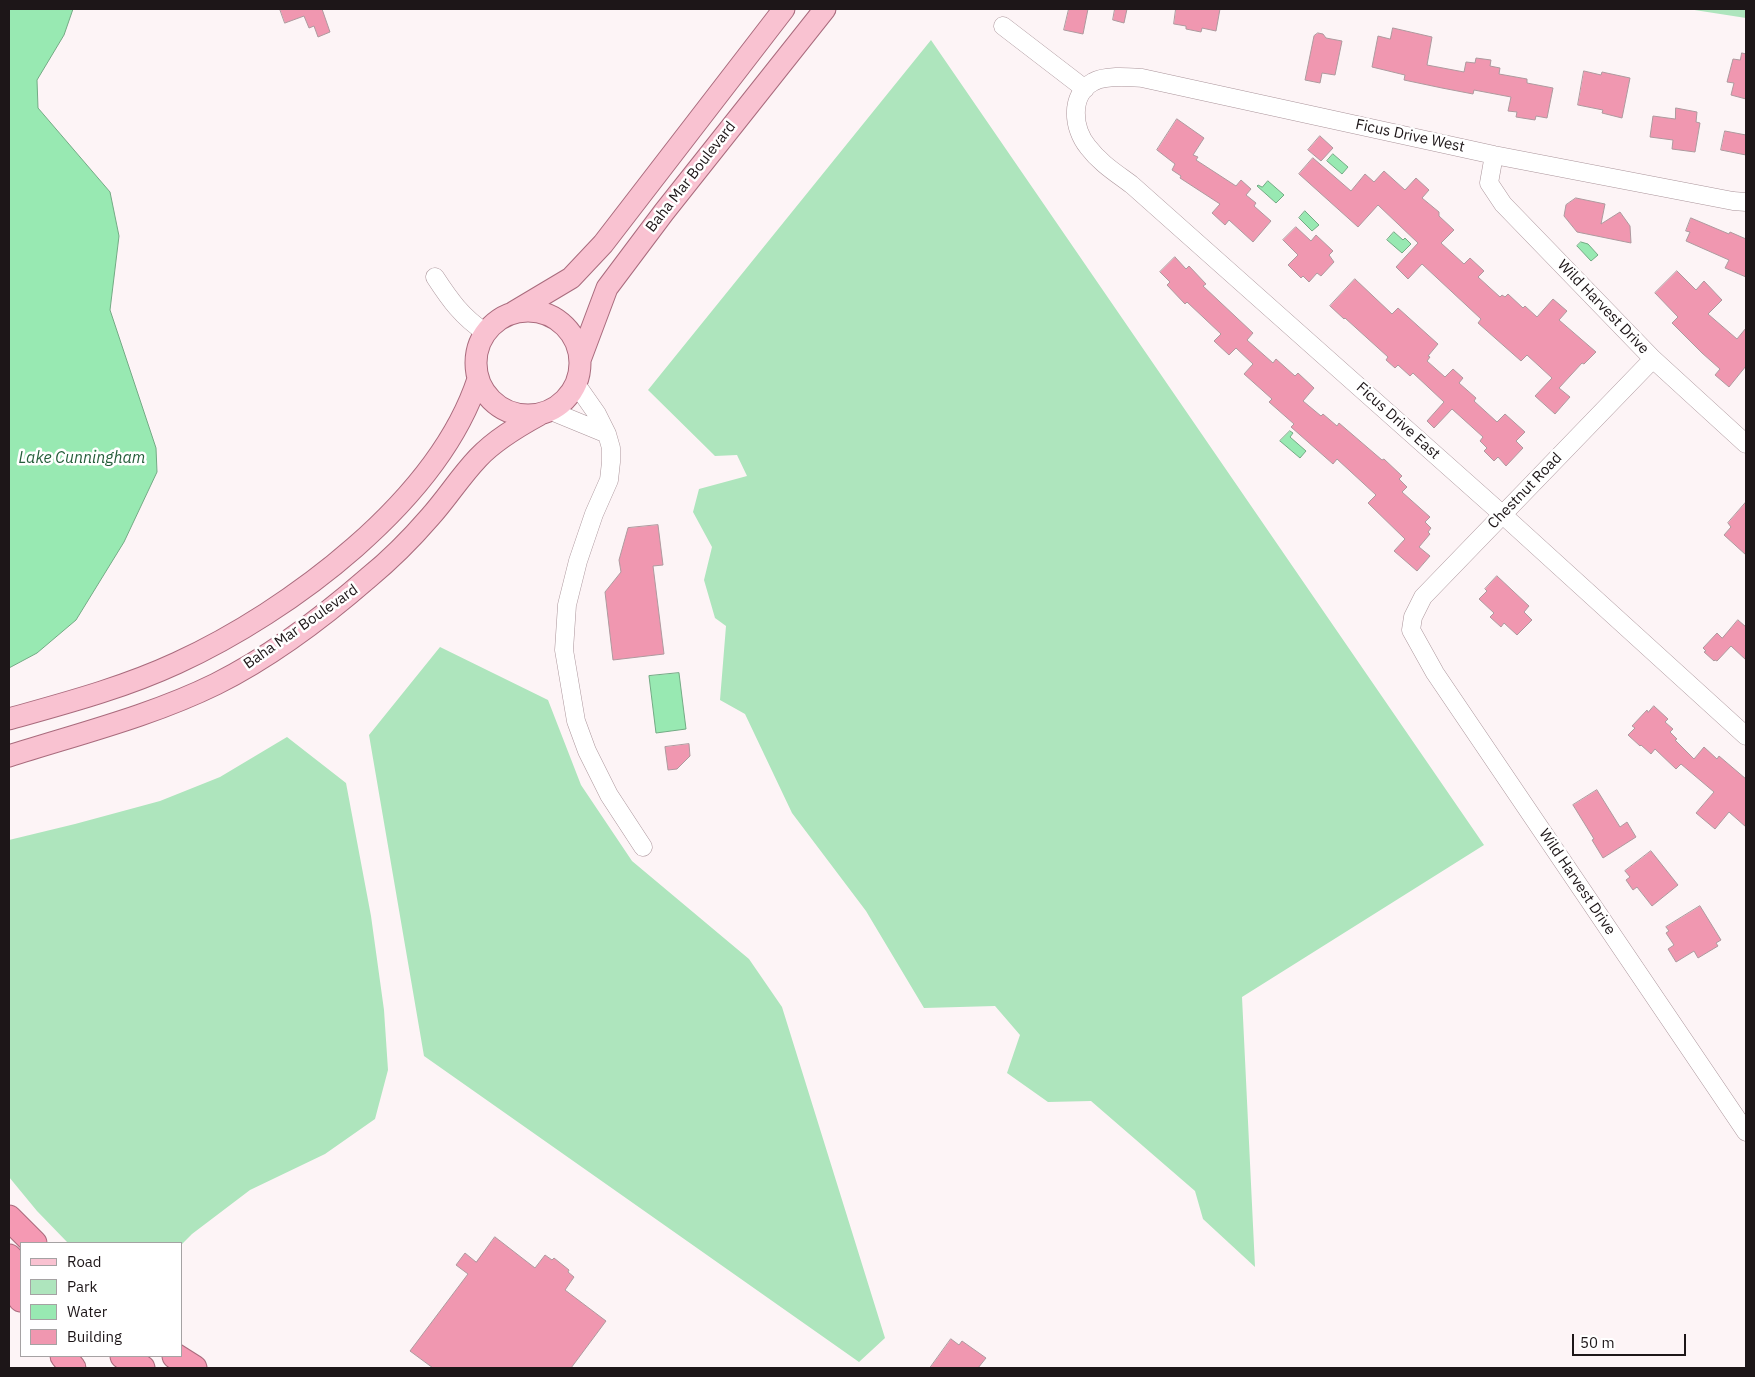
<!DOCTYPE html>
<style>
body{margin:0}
#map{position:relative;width:1755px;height:1377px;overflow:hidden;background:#fdf4f6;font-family:"IBM Plex Sans",sans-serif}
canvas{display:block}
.frame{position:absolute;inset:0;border:10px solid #1d1618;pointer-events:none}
.legend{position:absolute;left:20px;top:1242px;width:162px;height:115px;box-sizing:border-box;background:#fff;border:1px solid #a5a2a3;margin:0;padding:6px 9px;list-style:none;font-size:15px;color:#1d1618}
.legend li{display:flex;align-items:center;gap:10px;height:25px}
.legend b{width:25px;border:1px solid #a5a2a3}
.scale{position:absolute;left:1572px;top:1334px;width:114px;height:22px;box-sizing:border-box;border:2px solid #1d1618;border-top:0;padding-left:6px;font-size:15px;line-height:18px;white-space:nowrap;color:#1d1618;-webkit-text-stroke:4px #fff;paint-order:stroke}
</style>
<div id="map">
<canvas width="1755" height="1377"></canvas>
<div class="frame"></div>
<ul class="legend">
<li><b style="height:6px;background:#f9c2d1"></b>Road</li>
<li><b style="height:14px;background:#aee5bd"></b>Park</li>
<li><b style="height:14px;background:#98e9b2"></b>Water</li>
<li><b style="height:14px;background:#f097b0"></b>Building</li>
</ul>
<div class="scale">50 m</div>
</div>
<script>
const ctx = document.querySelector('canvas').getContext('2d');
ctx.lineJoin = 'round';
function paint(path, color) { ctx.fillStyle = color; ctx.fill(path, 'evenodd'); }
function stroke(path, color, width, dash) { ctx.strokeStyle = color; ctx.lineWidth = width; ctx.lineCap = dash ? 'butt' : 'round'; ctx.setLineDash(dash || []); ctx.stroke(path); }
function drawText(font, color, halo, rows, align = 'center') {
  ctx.font = font + ' "IBM Plex Sans",sans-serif'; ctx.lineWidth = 5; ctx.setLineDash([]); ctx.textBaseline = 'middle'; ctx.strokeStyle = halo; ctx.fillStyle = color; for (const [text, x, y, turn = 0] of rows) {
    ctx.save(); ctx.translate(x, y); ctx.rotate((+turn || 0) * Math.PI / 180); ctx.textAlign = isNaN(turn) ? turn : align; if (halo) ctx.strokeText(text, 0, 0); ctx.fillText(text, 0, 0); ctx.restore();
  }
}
paint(new Path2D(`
 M1688,9h58v9z
 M931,40l553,805 -242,152 13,270 -52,-48 -8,-28 -104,-90 -43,1 -41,-29 13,-38 -25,-29 -71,2 -58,-97 -74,-98 -47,-99 -25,-14 6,-74 -11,-8 -11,-38 8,-33 -19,-35 6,-23 48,-13 -10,-21 -22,1 -67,-66z
 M440,647l108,53 33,85 51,76 117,98 33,48 103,331 -26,24 -435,-306 -55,-321z
 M287,737l59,46 25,133 13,94 4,60 -13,49 -50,35 -75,36 -58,44 -11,11v-2h-113l-31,-32 -28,-34v-337l66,-16 85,-23 60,-24z`), '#aee5bd');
const water = new Path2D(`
 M9,9h64l-9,26 -27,45 1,28 72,84 9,44 -9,74 46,138 1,24 -33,70 -48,78 -39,33 -28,15z
 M1333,154l15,13 -6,7 -15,-13z
 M1268,181l16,14 -8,8 -19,-17 1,-1 4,2z
 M1305,211l14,14 -7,6 -13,-13z
 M1394,232l9,8 2,-2 6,6 -9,9 -15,-13z
 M1581,242l7,2 10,11 -7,6 -14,-15z
 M1290,431l3,2 -3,4 16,14 -6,7 -20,-17z
 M679,673l7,56 -30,4 -7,-57z`);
paint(water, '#98e9b2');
stroke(water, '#73aa84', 1);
const building = new Path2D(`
 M280,9h42l8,23 -12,5 -4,-11 -5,2 -5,-12 -19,7z
 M1069,9h19l-5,25 -19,-4z
 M1115,9h12l-3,14 -11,-3z
 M1176,9h44l-4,22 -14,-3 -1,4 -15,-3v-3l-12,-2z
 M1393,28l39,9 -5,28 37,7 2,-10 9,1 1,-5 15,2 -1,6 10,2 -1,6 28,5v4l26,5 -6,30 -11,-2 -1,4 -19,-3 1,-5 -9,-1 3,-14 -37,-7 -1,4 -31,-6 -38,-8 1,-5 -33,-8 6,-31 12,3z
 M1318,33l5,1 3,4 16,3 -7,34 -13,-2 -2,10 -15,-3 9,-44z
 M1742,53l4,1v45l-15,-4 3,-12 -7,-1 6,-23 7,1z
 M1584,71l17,4 1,-3 28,6 -8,40 -20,-5 1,-3 -25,-5z
 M1676,108l21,4 -1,10 4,1 -5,29 -23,-3 1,-9 -23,-3 3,-21 22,3z
 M1177,119l27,19 -11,17 5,2 -2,3 40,26 5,-6 10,9 -5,6 10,8 -2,3 17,15 -18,21 -24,-22 -4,5 -13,-12 8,-9 -40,-26 1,-2 -9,-6 3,-6 -18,-14z
 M1725,131l21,4v20l-25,-5z
 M1320,136l13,12 -12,13 -13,-11z
 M1313,158l38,33 14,-17 9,8 10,-11 21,19 11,-12 13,12 -7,8 17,14v4l15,14 -13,13 23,21 6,-6 14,13 -6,6 22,20 2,-2 3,2 3,-3 15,14 2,-2 12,11 16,-18 14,12 -8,9 37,32 -12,12 -2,-1 -23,25 11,9 -15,17 -20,-18 17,-18 -25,-23 -6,6 -43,-38 3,-4 -59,-55 -14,15 -12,-12 22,-24 -40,-38 -20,22 -59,-53z
 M1576,198l29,6 -4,20 19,-12 10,14 1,17 -54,-11 -13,-16 2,-11z
 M1691,218l38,16 1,-2 16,7v38l-21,-9 4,-8 -43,-19 4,-9 -4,-1z
 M1296,227l15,14 5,-6 17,16 -4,4 5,7 -13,14 -4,-3 -8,9 -6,-6 -2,2 -13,-13 10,-10 -15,-15z
 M1175,257l11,12 3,-3 17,18 -3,2 50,47 -6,7 26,23 3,-4 19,17 3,-3 16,15 -11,13 18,15 2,-2 14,12 2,-3 43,37 2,-1 18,17 -3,3 8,8 -5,5 28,25 -5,5 6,6 -3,4 2,2 -11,13 11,9 -13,15 -23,-20 11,-12 -37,-36 8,-8 -39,-36 -4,5 -42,-37 3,-3 -25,-22 3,-3 -28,-25 9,-10 -17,-16 -7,7 -15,-14 7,-7 -34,-32 -2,2 -18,-19 3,-3 -10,-10z
 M1677,271l19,19 8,-9 18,19 -14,14 29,25 9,-11v38l-17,21 -14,-12 5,-6 -18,-16 -30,-30 6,-6 -23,-24z
 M1355,279l37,35 6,-6 40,36 -10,12 2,1 -3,4 18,16 8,-8 10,9 -4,5 17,15 -2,3 23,21 8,-8 20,18 -9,9 7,7 -17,18 -8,-9 -4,4 -10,-10 3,-3 -7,-7 3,-4 -31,-28 -18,19 -7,-7 17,-19 -31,-29 -3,3 -12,-11 -3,3 -9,-8 2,-3 -43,-39 -1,1 -14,-13z
 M1746,502v53l-22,-20 7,-8 -3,-4z
 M658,525l5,40 -10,1 11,88 -51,6 -8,-68 16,-20 -2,-12 9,-32z
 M1497,576l32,30 -5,6 8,8 -15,15 -13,-12 -3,4 -11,-10 4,-4 -15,-14 8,-8 -2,-2z
 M1738,620l8,7v33l-15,-14 -14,15 -2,-1 -1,1 -10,-9 2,-1 -3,-3 14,-15 5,5z
 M1654,706l14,13 -3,3 8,7 -3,3 7,7 -2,1 19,19 10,-12 13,12 2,-3 27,23v48l-17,-15 -14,17 -19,-16 18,-21 -33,-28 -5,5 -21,-20 -4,5 -10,-9 -1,1 -12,-11 7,-7 -3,-2 15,-16 1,2z
 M689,744l1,12 -13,13 -9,1 -3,-23z
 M1597,790l23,37 7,-5 9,15 -33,21 -11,-18 2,-1 -21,-34z
 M1651,851l27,34 -26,21 -15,-19 -4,3 -7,-10 4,-3 -5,-6z
 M1700,906l21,34 -5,3 2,3 -20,12 -4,-7 -18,11 -8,-13 6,-4 -8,-12 3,-2 -3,-4z
 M495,1237l40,31 10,-13 7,5 2,-2 15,12 -1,2 6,5 -9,13 41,31 -35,47h-138l-23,-17 58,-77 -12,-9 9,-12 11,9z
 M951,1339l8,6 3,-4 24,17 -8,10h-48z`);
paint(building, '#f097b0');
stroke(building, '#ae999e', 1);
const minor = new Path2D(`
 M1003,26l82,63
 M1494,155l-5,28 14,21 150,155 93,85
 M1746,202l-13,-1 -239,-46 -352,-77c-14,-1 -37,-3 -49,4 -24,13 -20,47 -5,65 12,16 28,26 44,38l371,330 243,221
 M435,277c15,23 27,40 51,56
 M1653,359l-230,238 -10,20 -2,13 24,43 311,459
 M576,384l21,30 10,20 4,14v14l-2,18 -15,34 -16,47 -11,44 -3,45 12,71 11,30 22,44 34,52
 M551,411l56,23`);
const major = new Path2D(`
 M476 363a52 52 0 1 1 104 0a52 52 0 1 1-104 0Z
 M514,312l57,-34 32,-34 181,-235
 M580,360l27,-72 57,-76 161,-203
 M9,719c57,-16 114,-31 168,-56 113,-52 261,-162 301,-284
 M9,756c69,-22 142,-40 207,-72 54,-27 106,-66 152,-106 22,-18 43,-39 62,-61 17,-19 30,-40 48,-59 17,-18 39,-31 61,-43`);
const highway = new Path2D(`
 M9,1218l25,25
 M9,1257l12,13
 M9,1280l12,19
 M63,1356l10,12
 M123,1356l19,12
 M175,1356l19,12`);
stroke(minor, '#ab959b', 19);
stroke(major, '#a96b7d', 23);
stroke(highway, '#a96b7d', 27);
stroke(minor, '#fff', 18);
stroke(major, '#f9c2d1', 21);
stroke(highway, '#f599b3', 25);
drawText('15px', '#1d1618', '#fff', [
 ["Ficus Drive West",1410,136,12],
 ["Baha Mar Boulevard",691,177,-52],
 ["Wild Harvest Drive",1603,307,46],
 ["Ficus Drive East",1398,421,42],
 ["Chestnut Road",1525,491,-46],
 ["Baha Mar Boulevard",301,627,-35],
 ["Wild Harvest Drive",1577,882,56]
]);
drawText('italic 16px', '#255e3a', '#fff', [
 ["Lake Cunningham",82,458]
]);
</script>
